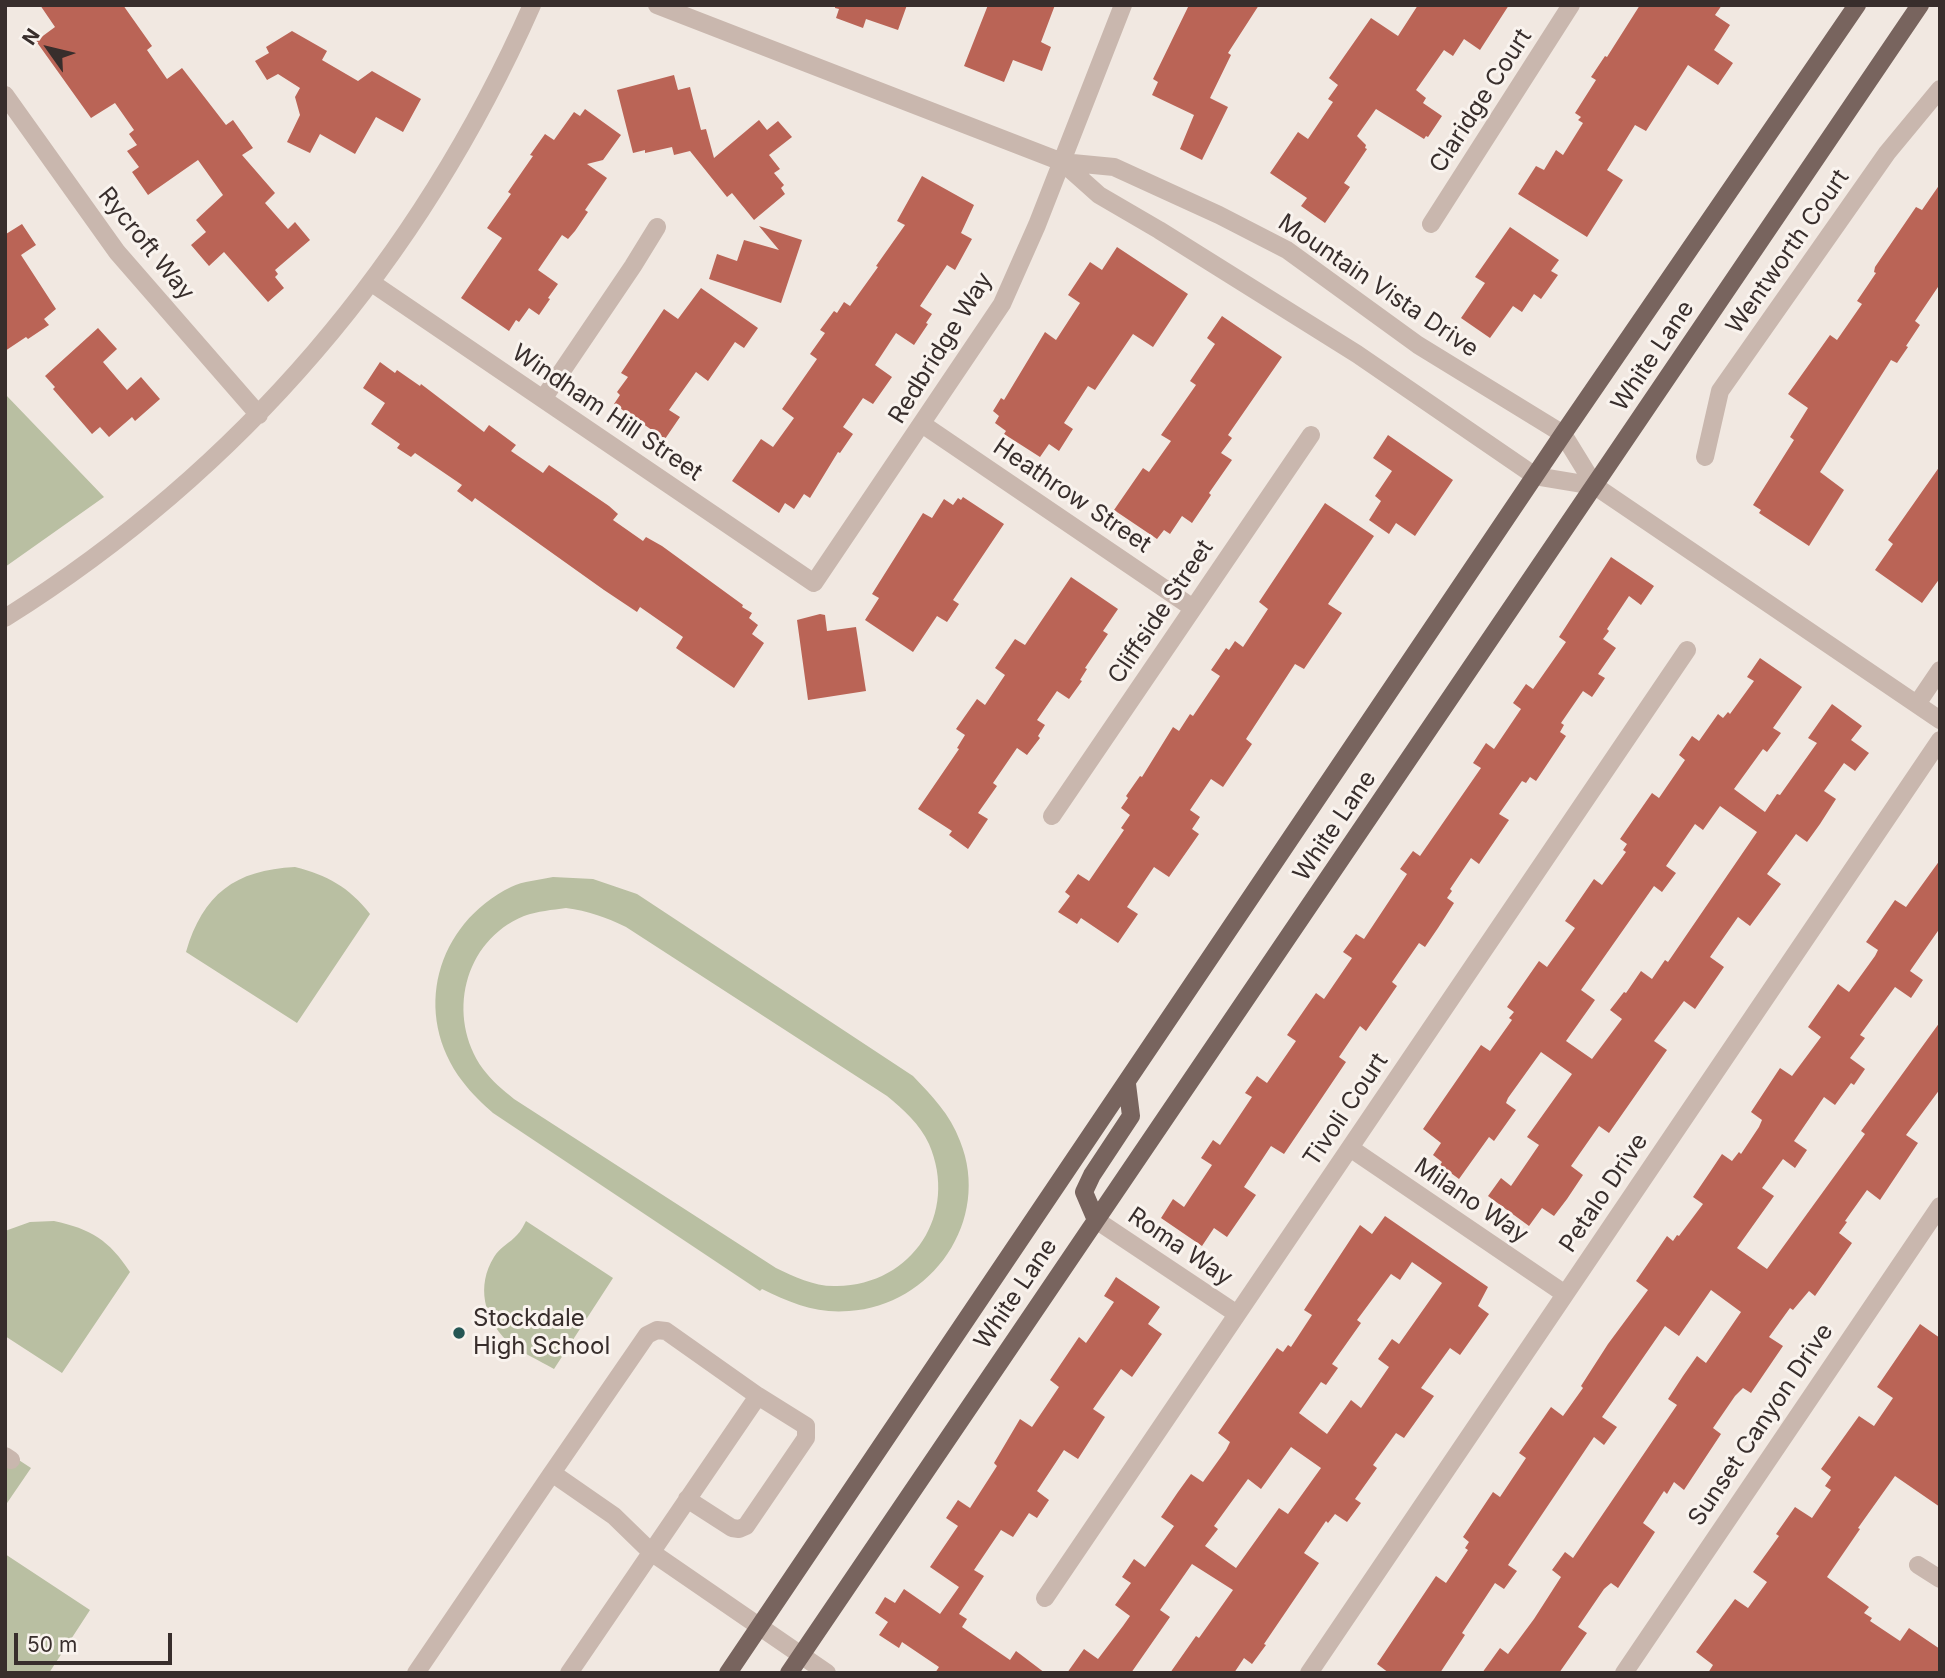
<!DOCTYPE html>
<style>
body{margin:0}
#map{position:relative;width:1945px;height:1678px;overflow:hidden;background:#f1e8e1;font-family:Inter,sans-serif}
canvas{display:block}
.frame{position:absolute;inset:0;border:7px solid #382e2c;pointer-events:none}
.north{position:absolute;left:14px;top:14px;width:70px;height:70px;-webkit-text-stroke:5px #f9f3ee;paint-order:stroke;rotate:304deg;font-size:19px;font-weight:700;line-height:28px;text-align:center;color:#382e2c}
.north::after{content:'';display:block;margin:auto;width:24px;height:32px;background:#382e2c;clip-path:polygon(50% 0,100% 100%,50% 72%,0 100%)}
.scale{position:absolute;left:14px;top:1633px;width:158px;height:32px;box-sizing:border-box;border:4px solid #382e2c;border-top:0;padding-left:9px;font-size:21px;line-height:24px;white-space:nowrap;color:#382e2c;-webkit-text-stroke:5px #f9f3ee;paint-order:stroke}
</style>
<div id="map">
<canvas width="1945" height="1678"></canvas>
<div class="frame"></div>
<div class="north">N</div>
<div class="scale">50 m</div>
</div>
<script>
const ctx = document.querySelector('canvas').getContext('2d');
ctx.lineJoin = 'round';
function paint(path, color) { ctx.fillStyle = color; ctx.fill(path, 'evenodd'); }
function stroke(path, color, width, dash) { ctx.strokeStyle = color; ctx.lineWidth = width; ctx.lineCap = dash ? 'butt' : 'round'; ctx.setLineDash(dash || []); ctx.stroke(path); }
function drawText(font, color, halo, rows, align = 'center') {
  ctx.font = font + ' Inter,sans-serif'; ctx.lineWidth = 6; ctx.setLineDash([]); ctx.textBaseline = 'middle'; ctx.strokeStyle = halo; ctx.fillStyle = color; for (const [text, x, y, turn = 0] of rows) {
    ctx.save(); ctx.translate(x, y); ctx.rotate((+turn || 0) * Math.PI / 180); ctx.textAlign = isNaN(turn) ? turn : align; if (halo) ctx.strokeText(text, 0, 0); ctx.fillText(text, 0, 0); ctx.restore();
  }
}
paint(new Path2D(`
 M5,394l99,103 -99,70z
 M295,867c32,8 54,20 75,47l-73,109 -111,-71c17,-58 49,-82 109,-85z
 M553,877l40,2 44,15 276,182c19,20 37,38 47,65 32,79 -28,165 -111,170 -31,3 -59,-8 -87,-22l-2,2 -267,-178c-10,-9 -22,-20 -30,-31 -52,-68 -27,-158 48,-195 12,-6 28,-7 42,-10zM566,908c22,3 40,9 60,19l261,169c16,13 33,28 42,48 30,69 -16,141 -92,142 -22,1 -42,-9 -61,-18l-262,-169c-11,-9 -22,-18 -31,-30 -37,-52 -20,-128 41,-153 14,-5 28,-6 42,-8z
 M54,1221c37,8 55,19 76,51l-68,101 -57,-37v-105l25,-9z
 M526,1221l87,57 -59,91c-15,-9 -35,-17 -47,-28 -23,-23 -31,-55 -13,-84 6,-10 16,-14 23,-22 4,-4 7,-10 9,-14z
 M5,1451l26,17 -26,38z
 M5,1554l85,56 -41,63h-44z`), '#b9bfa2');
paint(new Path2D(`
 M40,5h83l29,41 -5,4 20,29 15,-11 44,57 7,-5 20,28 -11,7 33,38 -10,10 23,26 7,-7 15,18 -35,30 3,4 -3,3 9,11 -16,14 -44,-50 -15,14 -18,-21 15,-13 -10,-12 27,-25 -25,-35 -50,35 -16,-23 7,-5 -12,-16 10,-6 -8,-11 5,-4 -19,-27 -24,15 -55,-77 19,-14z
 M835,5h72l-9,25 -32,-11 -3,9 -27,-10 3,-9 -4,-1z
 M988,5h67l-14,37 10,5 -9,24 -29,-11 -9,22 -40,-16z
 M1189,5h70l-31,48 3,2 -21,43 18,9 -26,53 -22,-11 14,-34 -42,-20 6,-13 -5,-3z
 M1418,5h91l-29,45 -16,-11 -11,17 -9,-6 -28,40 10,8 -3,5 19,13 -14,21 -2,-1 -2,3 -48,-30 -19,27 9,9 -1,3 2,1 -23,34 6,4 -25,36 -24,-17 6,-8 -37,-25 28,-41 10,7 25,-37 -5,-3 10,-14 -9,-7 42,-60 27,18z
 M1640,5h82l-7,10 15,10 -16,25 19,13 -15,22 -30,-20 -42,66 -11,-6 -28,45 16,10 -36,57 -69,-43 18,-28 8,4 12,-20 7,5 20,-32 -5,-3 3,-3 -6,-4 21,-33 -5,-3 14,-21 2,1z
 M292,31l35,20 -5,9 36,21 14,-10 49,28 -18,33 -27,-15 -21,37 -35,-20 -10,19 -23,-11 13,-27 -5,-18 5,-9 -22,-14 -11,6 -12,-19 14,-8 -3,-6z
 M674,75l4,15 12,-3 11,43 5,-1 8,29 45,-38 8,10 11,-9 14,16 -23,18 11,14 -6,4 10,12 -3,3 4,6 -31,26 -22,-27 -5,4 -37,-46 -16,4 -2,-8 -27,6v-3l-12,3 -16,-63z
 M585,109l36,26 -18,25 -16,4 20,14 -22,32 3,2 -13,19 -7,8 -6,-4 -24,35 20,14 -10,14 2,1 -11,16 -10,-7 -10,14 -3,-2 -7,11 -48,-33 41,-60 -15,-10 24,-34 -3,-2 25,-36 -3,-1 15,-21 9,6 20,-28 6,4z
 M922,176l52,29 -13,28 11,6 -17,31 -8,-5 -27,41 12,8 -6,9 2,1 -14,21 -18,-12 -21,32 17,12 -19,27 -10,-6 -20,29 10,7 -13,19 -2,-1 -28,46 -6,-4 -10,15 -9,-6 -6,10 -47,-32 29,-42 12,8 21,-29 -12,-9 35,-50 -7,-5 15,-21 -5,-3 14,-19 3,2 7,-11 6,4 28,-39 -2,-1 29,-41 -8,-4z
 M1940,184v100l-25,37 5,4 -14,21 2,1 -11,16 -6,-3 -71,112 24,18 -35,56 -50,-33 2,-3 -8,-5 41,-65 -4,-3 18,-29 -20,-14 42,-59 7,5 25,-36 -5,-3 19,-28 -2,-1 1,-5 41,-60 6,3z
 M22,224l14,21 -15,10 35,54 -12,10 5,6 -21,14 -2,-2 -21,14v-119l1,2z
 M759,226l43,14 -21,63 -72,-24 8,-25 20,7 7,-21 35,10z
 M1510,227l49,33 -8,11 7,4 -17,24 -7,-5 -12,18 -9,-6 -23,32 -29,-20 24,-35 -10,-6z
 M1117,247l71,47 -35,53 -20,-13 -38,56 -7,-4 -24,37 9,6 -14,22 -10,-7 -9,13 -36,-23 2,-3 -11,-8 4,-7 -6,-5 8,-13 3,2 41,-68 11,8 24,-37 -12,-8 22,-33 12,8z
 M701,288l57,40 -14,20 -9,-6 -27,39 -12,-9 -27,38 11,7 -15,22 -51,-35 6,-9 -3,-3 11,-15 -7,-4 43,-64 14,10z
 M1222,316l60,41 -54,78 4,3 -11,15 11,7 -23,33 2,2 -19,28 -10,-7 -12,18 -6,-4 -7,9 -43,-29 29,-42 6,4 22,-31 -10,-6 35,-50 -6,-4 25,-37 -8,-6z
 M98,328l19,21 -14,13 24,28 14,-13 19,22 -25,22 -3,-4 -23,20 -9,-10 -8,7 -39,-45 2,-2 -10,-11z
 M380,362l15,11 2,-3 23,16 1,-2 63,48 5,-7 27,20 -5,6 32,22 6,-8 60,41 9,8 -5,6 30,21 3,-4 16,9 81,59 -1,2 10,6 -3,5 9,7 -6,9 12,9 -30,45 -58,-40 7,-11 -43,-30 -3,5 -33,-22 -129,-92 -3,4 -15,-11 5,-6 -47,-32 -4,4 -14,-9 3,-4 -29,-20 14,-21 -22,-15z
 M1388,435l65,45 -38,56 -19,-13 -7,11 -20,-14 12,-19 -6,-5 17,-25 -19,-13z
 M1940,466v112l-18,25 -47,-33 18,-26 -5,-4z
 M963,497l41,27 -51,76 6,4 -12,18 -10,-6 -24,36 -48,-32 14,-22 -7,-4 51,-81 9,5 12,-19 9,6 5,-7 3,2z
 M1325,503l49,33 -46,68 14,9 -38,56 -9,-5 -49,75 6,5 -29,43 -12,-8 -21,31 10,7 -8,12 7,5 -30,43 -15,-10 -27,40 11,7 -20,29 -37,-25 -4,6 -19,-12 12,-16 -5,-4 13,-18 11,7 35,-51 -3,-2 9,-13 -9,-7 7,-10 -2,-2 14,-20 2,1 31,-50 6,4 11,-17 3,2 27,-40 -9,-6 15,-22 3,2 6,-9 8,6 25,-38 -9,-7z
 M1611,557l43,29 -13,19 -12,-9 -22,33 2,2 -6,8 13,9 -18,26 7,4 -13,19 -9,-6 -22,32 3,2 -4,7 6,4 -30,45 -6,-4 -4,6 -4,-2 -23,33 10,6 -30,44 -8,-6 -21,31 2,2 -5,7 7,5 -16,25 -13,19 -6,-4 -27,39 5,4 -31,45 -6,-5 -21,31 7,5 -62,92 -13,-8 -27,41 12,8 -29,42 -13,-9 -12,18 -41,-28 12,-19 11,8 28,-42 -11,-7 12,-18 7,5 32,-48 -7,-4 12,-17 10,7 29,-42 -9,-6 29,-42 8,6 28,-41 -9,-6 13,-18 8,5 43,-65 -7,-5 13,-18 7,5 61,-88 -8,-5 13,-20 8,6 27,-40 -8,-6 13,-19 7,5 33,-47 -7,-5z
 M1071,577l47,32 -15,22 5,3 -23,34 2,1 -7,11 2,1 -13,18 -12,-8 -20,29 8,5 -7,11 2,2 -13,17 -10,-7 -24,35 4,3 -19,27 10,6 -20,30 -19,-14 3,-4 -34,-22 41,-60 -2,-1 8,-13 -9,-6 21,-30 8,6 20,-30 -10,-7 20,-29 10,6z
 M820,614l5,1 2,16 29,-4 10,64 -58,9 -11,-80z
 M1760,658l42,29 -29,41 8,5 -14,19 -4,-3 -29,40 31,23 12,-18 3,1 37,-52 -9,-5 24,-34 30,22 -11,14 18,13 -14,18 -11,-8 -20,28 12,8 -16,25 -13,18 -11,-8 -29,40 14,10 -31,42 -12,-9 -28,40 14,10 -29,42 -11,-8 -30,40 13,9 -58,83 -10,-7 -28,40 12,9 -16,24 -13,17 -12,-8 -13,18 -41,-30 13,-18 10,8 28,-41 -12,-8 45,-63 -31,-22 -33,46 -2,5 10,7 -22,31 -5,-4 -30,42 -19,-14 2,-3 -9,-7 8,-12 -18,-14 58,-84 9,6 22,-31 -3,-2 5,-6 -7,-5 32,-46 8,6 28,-39 -10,-7 29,-42 8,6 24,-33 -3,-2 4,-6 -7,-5 32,-46 7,5 26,-38 -6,-5 13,-19 7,5 19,-27 5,4 5,-6 2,2 24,-33 -7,-4zM1720,806l37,26 -89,130 -3,-2 -13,19 -11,-8 -15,22 -2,-1 -14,18 12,9 -30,40 -26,-18 29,-41 -14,-10 73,-104 8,6 14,-19 -10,-7 29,-42 8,6z
 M1940,860v68l-30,43 13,9 -12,18 -16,-11 -35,48 5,3 -15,20 15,11 -11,16 -3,-2 -16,22 -11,-8 -30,44 13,9 -12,18 -12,-9 -21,29 12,8 -37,52 30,21 98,-135 -4,-3 79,-109v67l-34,46 12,8 -38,57 -13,-10 -22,31 2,1 -8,11 13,10 -37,53 -6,-5 -16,19 -3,-2 -21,29 14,9 -32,47 -8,-5 -8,8 -22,32 8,6 -37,56 -10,-8 -7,12 -3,-3 -21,32 12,9 -37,56 -7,-5 -7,6 -26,38 9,6 -28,40h-77l18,-25 8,6 26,-35 27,-42 -9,-7 13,-18 8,6 104,-153 -9,-6 15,-23 14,-20 9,7 35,-51 -30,-22 -32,46 -14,-10 -63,91 15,10 -13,18 -10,-8 -86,128 9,6 -13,18 -9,-6 -33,50 3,2 -25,38h-51l-12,-9 59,-88 10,7 22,-33 -3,-2 4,-6 -6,-5 30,-45 7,5 26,-39 -7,-5 32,-46 12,9 20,-28 -2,-2 27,-42 40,-54 -12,-9 31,-45 6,5 4,-6 2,1 24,-32 -10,-7 17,-25 12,-18 10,7 7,-9 2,2 18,-27 3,-7 -11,-8 29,-44 12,8 29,-39 -13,-10 30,-43 11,8 26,-36 3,-6 -12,-8 29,-42 11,7z
 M1385,1216l103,71 -10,19 11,8 -29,41 -10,-7 -29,40 13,8 -30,42 -8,-5 -23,32 4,3 -22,31 6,4 -14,19 -12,-8 -7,9 -2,-2 -22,32 15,10 -55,81 2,1 -14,19 -8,-6 -10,15h-64l26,-37 3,2 34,-48 -41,-26 -32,46 10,7 -39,56h-64l17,-24 14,10 25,-33 7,-10 -15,-11 16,-22 -9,-6 12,-18 11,8 29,-41 -13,-9 17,-25 13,-18 12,8 23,-32 4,-8 -12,-9 59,-85 6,4 5,-7 3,2 21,-32 -8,-5 56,-85 12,9zM1412,1262l30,21 -43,61 -7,-5 -14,20 11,8 -28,41 -10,-8 -24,34 -28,-21 22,-31 5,3 12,-17 -6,-4 29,-41 -4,-3 34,-46 9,6zM1291,1447l30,21 -33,46 -9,-6 -43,60 -31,-22 13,-17 -4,-3 34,-47 13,10z
 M1116,1277l44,30 -12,17 14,10 -30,43 -11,-8 -28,40 12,8 -27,42 -14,-9 -27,41 12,9 -12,18 -8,-5 -16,24 -12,-7 -27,40 10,6 -25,38 8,5 -5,8 48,33 6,-9 29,22h-110l4,-6 -37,-25 -3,6 -20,-13 9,-13 -13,-9 10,-16 10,6 9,-14 36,25 19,-27 -29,-20 28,-41 -12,-8 12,-18 12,8 27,-42 -3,-3 26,-44 12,8 27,-40 -9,-7 29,-43 7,6 28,-41 -10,-6z
 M1920,1324l20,14v169l-45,-31 -37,52 2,1 -33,48 42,30 -5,6 8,5 -2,3 30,20 9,-13 31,21v24h-232l5,-8 -17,-13 39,-53 13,9 19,-26 -14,-10 26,-36 -3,-2 19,-27 17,11 19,-28 -6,-4 6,-9 -10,-8 38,-53 15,10 19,-28 -16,-11z`), '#ba6456');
stroke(new Path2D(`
 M657,5l405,157 52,5 105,48 68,35 131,95 145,89 32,52 345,234
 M5,95l112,157 142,163
 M1062,162l37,33 60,35 198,124 178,122 60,10
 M1431,224l140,-219
 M372,283l442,300 188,-279 35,-79 86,-220
 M543,399l90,-133 24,-39
 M922,424l271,184
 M1705,457l15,-66 167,-238 53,-64
 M5,618c237,-149 414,-357 527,-613
 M1917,704l23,-34
 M1052,816l259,-381
 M1350,1148l215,146
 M1096,1220l141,94
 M758,1396l-92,-65 -9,-1 -10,5 -95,138 62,43 37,36 176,121
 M5,1456l6,4
 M1918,1565l22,14
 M1045,1598l642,-948
 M416,1673l136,-200
 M569,1673l189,-277 48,30v12l-60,88 -7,3 -7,-1 -45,-29
 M1309,1673l631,-933
 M1624,1673l316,-467`), '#c9b7ae', 18);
stroke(new Path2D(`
 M1096,1220l-12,-28 8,-17 39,-59 -4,-32
 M728,1673l835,-1239 294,-429
 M789,1673l1131,-1668`), '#78645e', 18);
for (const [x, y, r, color] of [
 [459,1333,7,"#255654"]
]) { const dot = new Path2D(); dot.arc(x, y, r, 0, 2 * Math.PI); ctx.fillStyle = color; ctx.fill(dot); stroke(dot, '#f9f3ee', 2.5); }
drawText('24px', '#382e2c', '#f9f3ee', [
 ["Claridge Court",1481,101,-57],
 ["Rycroft Way",146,244,51],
 ["Wentworth Court",1788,252,-55],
 ["Mountain Vista Drive",1378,286,34],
 ["Redbridge Way",941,348,-58],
 ["White Lane",1653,356,-56],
 ["Windham Hill Street",607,413,34],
 ["Heathrow Street",1072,496,34],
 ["Cliffside Street",1161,612,-56],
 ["White Lane",1335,826,-56],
 ["Tivoli Court",1346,1110,-56],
 ["Petalo Drive",1604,1193,-56],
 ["Milano Way",1471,1201,34],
 ["Roma Way",1180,1247,34],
 ["White Lane",1016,1294,-56],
 ["Sunset Canyon Drive",1761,1425,-56]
]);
drawText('24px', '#382e2c', '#f9f3ee', [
 ["Stockdale",473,1319],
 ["High School",473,1347]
], 'left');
</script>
